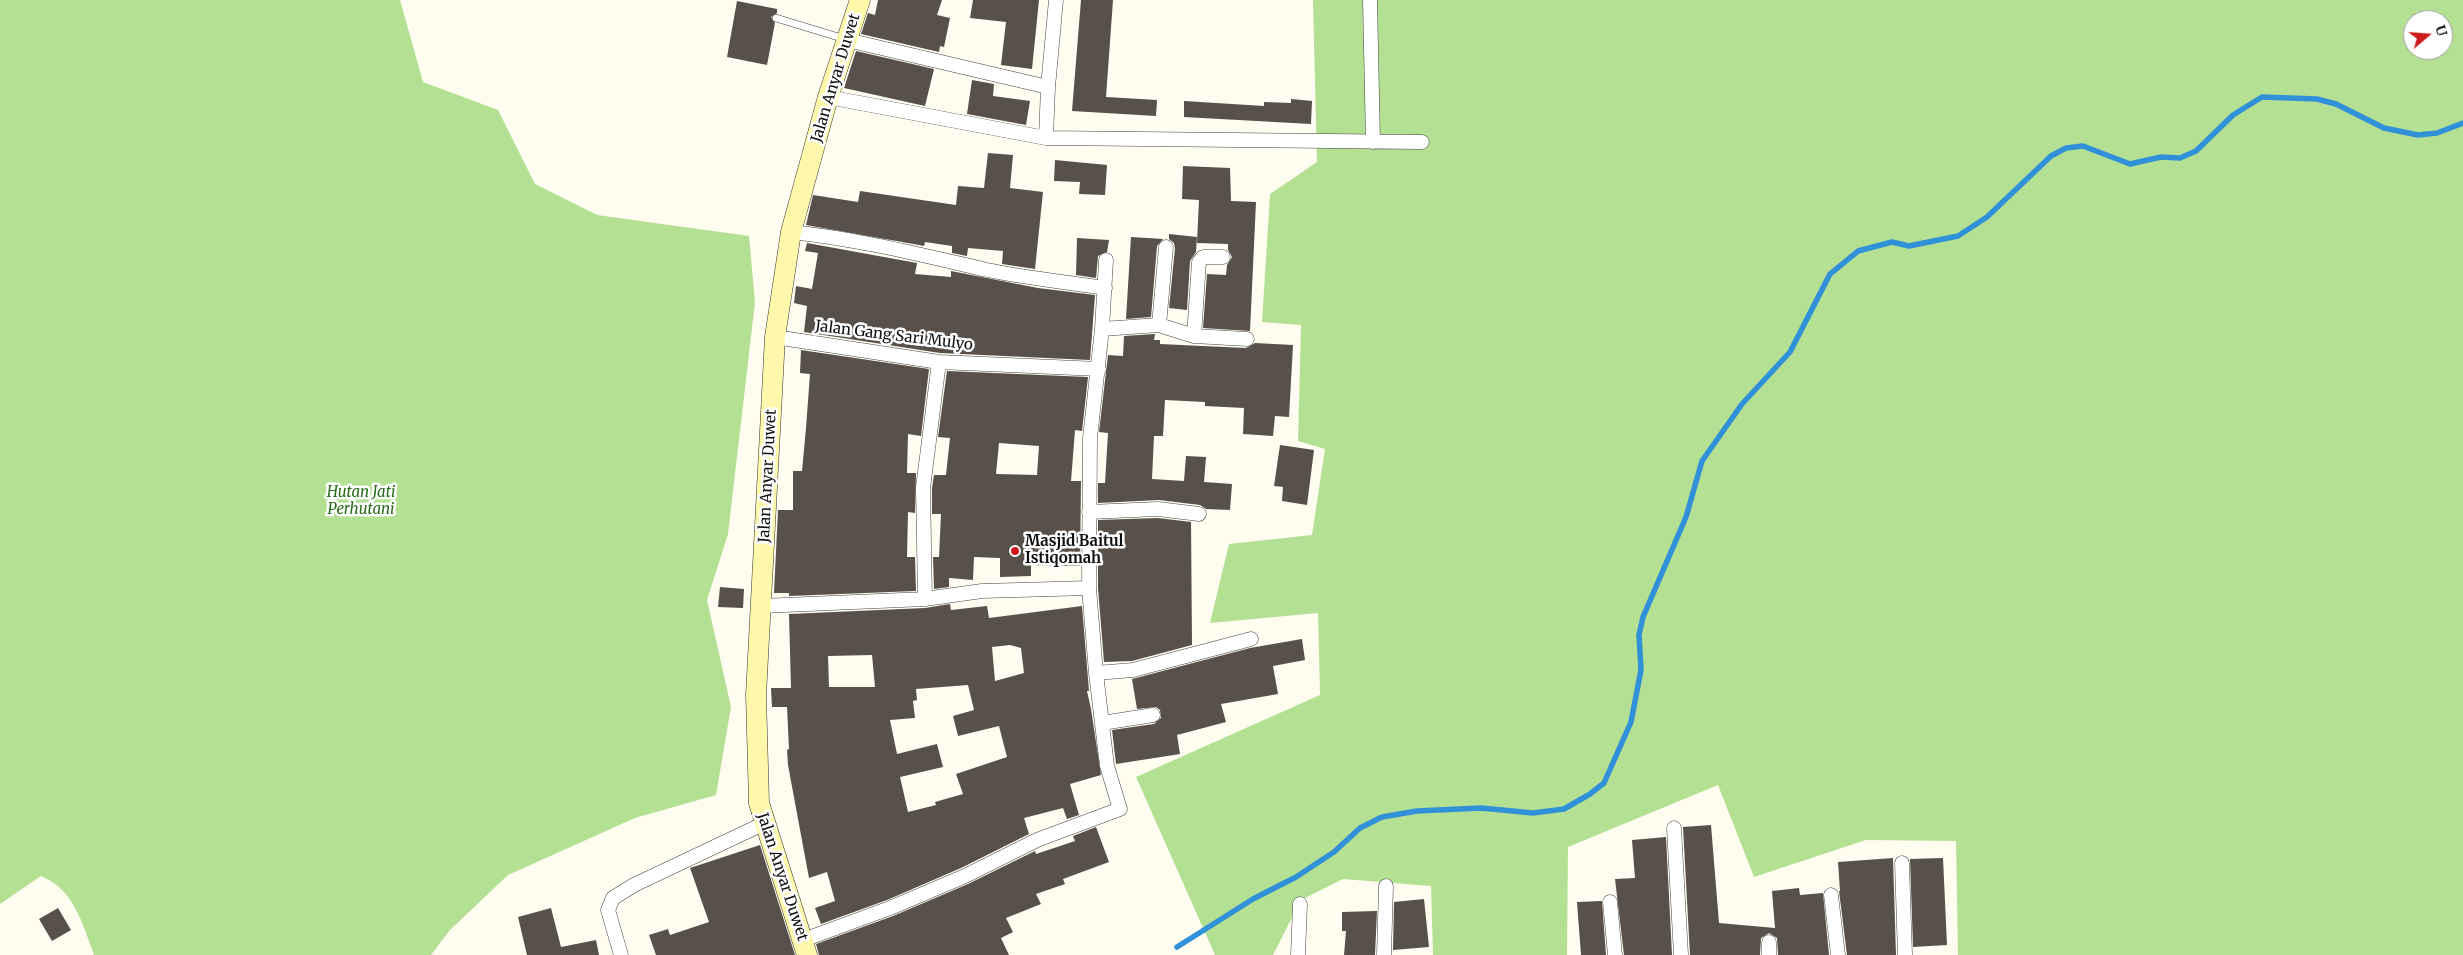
<!DOCTYPE html>
<style>
body{margin:0}
#map{position:relative;width:2463px;height:955px;overflow:hidden;background:#fffcf0;font-family:Merriweather,serif}
canvas{display:block}
.north{position:absolute;left:2403px;top:10px;width:50px;height:50px;box-sizing:border-box;background:#fff;border:1px solid #9f9f9f;border-radius:50%;rotate:72deg;font-size:14px;font-weight:700;line-height:20px;text-align:center;color:#0f0f0f}
.north::after{content:'';display:block;margin:auto;width:18px;height:22px;background:#cc1a1d;clip-path:polygon(50% 0,100% 100%,50% 72%,0 100%)}
</style>
<div id="map">
<canvas width="2463" height="955"></canvas>
<div class="north">U</div>
</div>
<script>
const ctx = document.querySelector('canvas').getContext('2d');
ctx.lineJoin = 'round';
function paint(path, color) { ctx.fillStyle = color; ctx.fill(path, 'evenodd'); }
function stroke(path, color, width, dash) { ctx.strokeStyle = color; ctx.lineWidth = width; ctx.lineCap = dash ? 'butt' : 'round'; ctx.setLineDash(dash || []); ctx.stroke(path); }
function drawText(font, color, halo, rows, align = 'center') {
  ctx.font = font + ' Merriweather,serif'; ctx.lineWidth = 5; ctx.setLineDash([]); ctx.textBaseline = 'middle'; ctx.strokeStyle = halo; ctx.fillStyle = color; for (const [text, x, y, turn = 0] of rows) {
    ctx.save(); ctx.translate(x, y); ctx.rotate((+turn || 0) * Math.PI / 180); ctx.textAlign = isNaN(turn) ? turn : align; if (halo) ctx.strokeText(text, 0, 0); ctx.fillText(text, 0, 0); ctx.restore();
  }
}
paint(new Path2D(`
 M0,0h400l23,82 75,28 37,74 62,31 152,21 6,66 -27,232 -21,66 24,107 -15,88 -81,23 -127,57 -58,55 -19,25h-337c-11,-30 -20,-66 -53,-79l-41,28z
 M1313,0h1150v955h-505l-2,-114 -90,-1 -112,37 -36,-92 -150,62 -1,108h-134l-2,-69 -88,-7 -42,21 -28,55h-58l-79,-178 184,-82 -2,-82 -108,10 19,-79 83,-9 13,-86 -27,-8 3,-116 -39,-3 8,-128 47,-32zM2413,20h30v30h-30z`), '#b4e093');
stroke(new Path2D(`
 M1177,947l76,-48 43,-22 38,-25 26,-24 22,-11 35,-6 64,-3 52,5 31,-4 26,-15 14,-11 27,-61 10,-52 -2,-35 4,-18 43,-100 16,-56 40,-57 48,-52 40,-78 28,-23 34,-9 17,4 49,-10 29,-19 64,-61 15,-8 17,-2 47,18 31,-7 19,1 16,-7 37,-36 29,-18 55,2 19,5 48,24 34,7 19,-2 26,-10`), '#3091d9', 5.5);
paint(new Path2D(`
 M878,0h64l-5,15 13,3 -6,29 -4,-1 -1,6 -78,-18 7,-21 7,2z
 M973,0h66l-7,69 -31,-4 5,-43 -36,-4z
 M1081,0h32l-7,97 51,3 -1,16 -84,-5z
 M737,1l40,8v4l-6,4 4,6 -8,42 -40,-8z
 M856,51l78,18 -9,37 -81,-18z
 M972,80l22,4 -1,12 37,5 -4,24 -59,-11z
 M1291,99l21,2 -1,23 -127,-7v-16l80,5v-4l27,1z
 M988,153l25,2 -3,33 33,4 -8,77 -33,-5 1,-13 -35,-3 -1,8 -15,-3v-7l-27,-4 -1,4 -5,-1 -113,-20 7,-30 45,7 2,-11 96,14 2,-19 26,2z
 M1055,160l52,5 -2,30 -26,-1 1,-12 -26,-1z
 M1183,166l47,2 1,33 25,1 -6,129 -47,-3 4,-54 19,1 1,-10 5,-8 -4,-7v-6l-31,-1 2,-43 -17,-1z
 M1169,234l28,3 -1,15 -6,9 -3,49 -18,-2 6,-60 -1,-5 -5,-4z
 M1131,237l32,2 -6,7 -6,71 -25,2z
 M1077,238l32,2 -2,12 -9,4 -2,22 -20,-3z
 M807,243l110,20 -2,11 36,3v-6l87,17 57,7 -5,65 -150,-7 -136,-21 3,-26 -13,-3 2,-17 16,3 6,-36 -13,-2z
 M1155,334l-1,6h6v4l86,4 9,-5 38,2 -4,72 -14,-1 -2,20 -30,-2 1,-26 -39,-2v-4l-40,-2 -2,36h-9l-2,43 32,2 2,-25 20,1 -2,25 28,2 -2,26 -24,-1 -6,-4 -41,-5 -61,3v-20h7l3,-50 -9,-1 9,-77 15,1 1,-20z
 M801,350l128,19 -8,67 -13,-2 -1,39h9l-1,40 -7,-1 -1,45h8l1,34 -127,5v-3h-15l4,-83h15v-39h9l4,-43 4,-54 -10,-1z
 M947,371l141,6 -6,54 -7,-1 -4,51h10l-1,85 -49,-1v11l-31,1v-19l-26,-1 -1,23 -24,-2v9l-15,2 -1,-32h6l2,-43h-9v-26l2,-13h12l4,-37 -12,-1zM999,443l40,3 -2,29 -41,-1z
 M1280,445l34,5 -7,55 -25,-4 1,-14 -9,-1z
 M1158,518l33,4 1,123 -60,16 -28,1 -6,-74v-68z
 M720,587l24,2 -1,19 -25,-1z
 M950,604l1,6 36,-4 2,12 93,-12 7,85h-2l4,18 10,66 -31,9 9,31 -12,4 -4,-11 -39,10 5,16 -68,34 -74,32 -66,24 -6,-16 20,-7 -8,-29 -18,6 -21,-113 -1,-15 2,-1 -2,-42h-15l-1,-19h20l-2,-74 136,-6zM1010,645l11,3 3,25 -29,8 -3,-34zM872,655l3,32h-46l-1,-31zM968,685l6,25 -21,6 5,20 41,-10 8,31 -51,17 7,20 -28,8 1,3 -28,7 -8,-35 43,-10 -6,-23 -40,10 -7,-34 25,-2 -2,-17 4,-1 -1,-11z
 M1302,639l3,21 -32,6 5,28 -57,10 5,18 -49,13 3,19 -64,10 -4,-34 42,-6 7,-6 -1,-8 -4,-3 -19,2 -5,-30 118,-31z
 M1711,825l8,98 56,5 -3,-37 27,-3 1,7 23,-2 6,62h-51l-1,-17 -8,-5 -8,5 -1,17h-70l-7,-128z
 M1096,827l13,35 -46,17 2,5 -29,10 5,10 -35,14 7,14 -12,6 8,17h-190l-3,-11 77,-28 75,-32 67,-33 1,3 39,-13 -2,-5z
 M1666,837l6,118h-48l-9,-76 20,-1 -3,-38z
 M760,845l35,110h-139l-7,-20 19,-6 2,6 39,-13 -19,-54z
 M1893,858l3,97h-49l-8,-64h1l-2,-29z
 M1943,858l4,87 -34,2 -3,-88z
 M1424,899l5,48 -36,3 1,-48z
 M1602,901l4,54h-25l-4,-53z
 M58,908l13,22 -19,11 -13,-22z
 M551,908l10,39 35,-7 3,15h-72l-9,-38z
 M1377,911l-2,44h-31l2,-24h-4v-19z`), '#58504a');
const lane = new Path2D(`
 M776,18l69,21`);
const street = new Path2D(`
 M1370,0l3,142
 M847,40l201,47 -2,51 376,4
 M1048,87l8,-87
 M828,97l218,41
 M791,232c67,7 131,23 196,38 39,8 79,12 118,18
 M1159,325l7,-78
 M1102,329l57,-4 35,11 53,3
 M1194,336l5,-74 4,-5h20
 M775,337l164,25 160,7
 M1089,512l69,-3 41,5
 M925,599l-2,-111 16,-126
 M761,606l164,-7 57,-8 107,-3
 M1096,673l37,-3 118,-31
 M1102,723l51,-8
 M1674,828l7,127
 M1902,863l3,92
 M1831,895l7,60
 M1610,902l5,53
 M803,940l87,-32 75,-32 72,-36 83,-31 -13,-43 -11,-93 -7,-85 1,-150 12,-109 4,-69
 M621,955l-13,-45 5,-12 21,-13 131,-62
 M1298,955l2,-51
 M1384,955l2,-69
 M1769,955v-13`);
const secondary = new Path2D(`
 M807,955l-48,-152 -3,-108 19,-358 16,-105 37,-135 32,-97`);
stroke(lane, '#424242', 8);
stroke(street, '#424242', 15);
stroke(secondary, '#313131', 21);
stroke(lane, '#fff', 7);
stroke(street, '#fff', 14);
stroke(secondary, '#fff8ab', 20);
for (const [x, y, r, color] of [
 [1015,551,5,"#cc1a1d"]
]) { const dot = new Path2D(); dot.arc(x, y, r, 0, 2 * Math.PI); ctx.fillStyle = color; ctx.fill(dot); stroke(dot, '#fff', 2); }
drawText('15px', '#0f0f0f', '#fff', [
 ["Jalan Anyar Duwet",836,78,-73],
 ["Jalan Gang Sari Mulyo",894,336,7],
 ["Jalan Anyar Duwet",768,476,-87],
 ["Jalan Anyar Duwet",782,877,72]
]);
drawText('italic 15px', '#286d18', '#fff', [
 ["Hutan Jati",361,493],
 ["Perhutani",361,510]
]);
drawText('bold 15px', '#0f0f0f', '#fff', [
 ["Masjid Baitul",1025,542],
 ["Istiqomah",1025,559]
], 'left');
</script>
